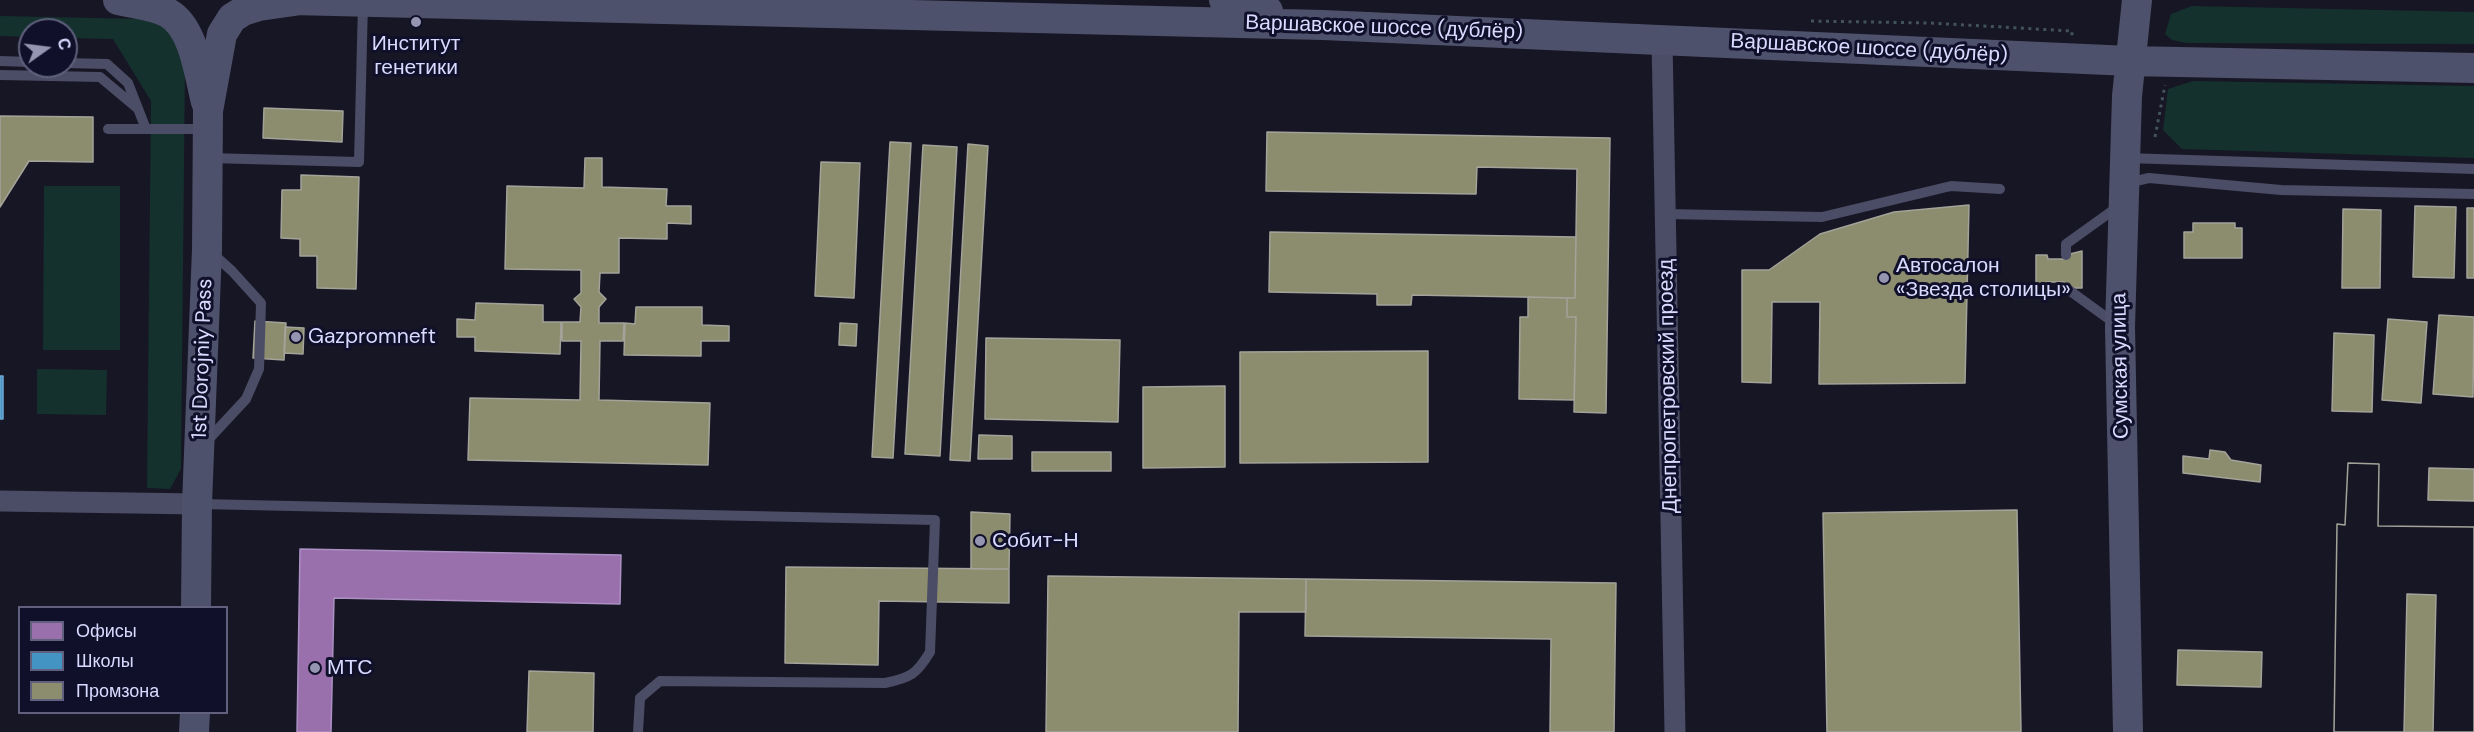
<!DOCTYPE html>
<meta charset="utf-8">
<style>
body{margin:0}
#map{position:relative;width:2474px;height:732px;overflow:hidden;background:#171624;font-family:"DM Sans",sans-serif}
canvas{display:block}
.legend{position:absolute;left:18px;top:606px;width:210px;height:108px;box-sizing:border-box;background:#11102a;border:2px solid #61617f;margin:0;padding:8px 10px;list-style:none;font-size:18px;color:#d9daff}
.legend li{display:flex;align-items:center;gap:12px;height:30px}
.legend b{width:30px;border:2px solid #61617f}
.north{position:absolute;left:18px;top:18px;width:60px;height:60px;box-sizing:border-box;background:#11102a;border:2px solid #61617f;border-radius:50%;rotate:76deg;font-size:16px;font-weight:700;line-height:24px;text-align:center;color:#d9daff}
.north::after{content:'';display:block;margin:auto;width:21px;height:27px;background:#9595b2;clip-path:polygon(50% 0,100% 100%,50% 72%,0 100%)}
</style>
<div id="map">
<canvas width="2474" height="732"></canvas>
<ul class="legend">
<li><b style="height:16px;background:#9970ab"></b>Офисы</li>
<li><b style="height:16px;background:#4393c3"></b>Школы</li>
<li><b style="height:16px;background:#8c8c6e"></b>Промзона</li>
</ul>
<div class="north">С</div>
</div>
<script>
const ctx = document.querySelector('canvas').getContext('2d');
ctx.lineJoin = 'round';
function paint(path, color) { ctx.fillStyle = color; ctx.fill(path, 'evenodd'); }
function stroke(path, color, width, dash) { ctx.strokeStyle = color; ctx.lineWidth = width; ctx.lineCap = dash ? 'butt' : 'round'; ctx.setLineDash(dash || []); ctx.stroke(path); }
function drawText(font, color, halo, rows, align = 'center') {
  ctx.font = font + ' "DM Sans",sans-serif'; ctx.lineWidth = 6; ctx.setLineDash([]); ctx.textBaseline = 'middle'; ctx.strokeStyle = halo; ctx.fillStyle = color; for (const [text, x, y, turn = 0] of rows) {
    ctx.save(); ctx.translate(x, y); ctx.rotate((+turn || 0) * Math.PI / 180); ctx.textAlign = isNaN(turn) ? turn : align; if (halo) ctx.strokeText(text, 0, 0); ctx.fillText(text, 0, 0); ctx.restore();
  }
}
paint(new Path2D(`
 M2192,6l282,6v32l-288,-1 -14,-3 -7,-6 6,-20z
 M0,16l143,3c32,8 30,17 42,45l-4,405 -11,20 -23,-1 4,-387 -38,-62 -47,-1v-8h-36v7l-30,-1z
 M2193,81l281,5v72l-292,-9 -19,-19 5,-41z
 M44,186h76v164h-77z
 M37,369l70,1 -1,45 -69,-1z`), '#14312e');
const offices = new Path2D(`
 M300,549l321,6 -1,49 -286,-6 -3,134h-34z`);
paint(offices, '#9970ab');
stroke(offices, '#ac90c4', 1.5);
const schools = new Path2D(`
 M0,376h3v43h-3z`);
paint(schools, '#4393c3');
stroke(schools, '#70a8d5', 1.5);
const industry = new Path2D(`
 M264,108l79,3 -1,31 -79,-4z
 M0,116l93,1v45l-64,-1 -29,46z
 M1267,132l343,6 -4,275 -32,-1 2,-95h-9v-19h8l2,-129 -100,-2 -1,27 -210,-3z
 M890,142l21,1 -18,315 -21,-1z
 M968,144l20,2 -18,315 -20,-1z
 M923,145l34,2 -17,309 -35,-2z
 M585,158h17v29l65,2 -1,17h25v18l-24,-1v16l-48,-1v35h-19l-1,19 7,7 -7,8v16h25l-1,18h-23l-1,59 111,3 -2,62 -240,-5 2,-62 110,2 1,-59h-19v-19h18l1,-15 -7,-8 7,-6v-23l-76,-1 2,-83 77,2z
 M821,162l39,1 -6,135 -39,-2z
 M301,175l58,2 -3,112 -39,-1v-32h-17v-17l-19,-1 1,-48h19z
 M1969,205l-4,178 -146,1 1,-82h-48l-1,81 -29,-1v-112h27l51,-36 74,-22z
 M2415,206l41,1 -2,71 -41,-1z
 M2467,208h7v70h-7z
 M2343,209l38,1 -1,78h-38z
 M2193,223h42v5h7v30h-58v-26h9z
 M1270,232l306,5 -1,61 -163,-3 -1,10h-34v-11l-108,-2z
 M2082,251v37h-18v-6h-17l1,3h-12v-30h11l1,4h16l2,-4z
 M1528,297l39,1v19h9l-2,83 -55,-1 1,-82h8z
 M476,303l67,2v17h18l-1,32 -85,-3v-14h-18v-18l18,1z
 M636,307h66v18l27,1v15h-28v15l-77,-1 1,-32 10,1z
 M2439,315l35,2 -1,80 -40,-3z
 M2388,319l39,3 -6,81 -39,-3z
 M255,321l31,2 -2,37 -31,-2z
 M840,323l17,1 -1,22 -17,-1z
 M285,327l19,1 -1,26 -19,-1z
 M2334,333l40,2 -2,77 -40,-1z
 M986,338l134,2 -2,82 -133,-3z
 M1428,351v111l-188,1v-111z
 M1225,386v81l-82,1v-81z
 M979,435l33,1v23h-34z
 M2210,450l15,2 6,8 30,5 -1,17 -77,-9v-17l26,3z
 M1032,452h79v19h-79z
 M2348,463l31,1 -1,62 96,1v205h-41l3,-137 -29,-1 -3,138h-70l3,-208 8,1z
 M2348,463l31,1 -1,62 96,1v205h-140l3,-208 8,1z
 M2429,468l45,1v32l-46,-1z
 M2017,510l4,222h-194l-4,-219z
 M971,512l39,2 -1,55h-38z
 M786,567l223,2v34l-130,-2 -1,64 -93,-2z
 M1048,576l258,3v33h-67l-1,120h-192z
 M1306,579l310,4 -2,149h-64l1,-93 -246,-3z
 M2178,650l84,2 -1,35 -84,-2z
 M529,671l65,2 -1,59h-66z`);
paint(industry, '#8c8c6e');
stroke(industry, '#a3a39a', 1.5);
stroke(new Path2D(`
 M1811,21l119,2 142,8v5
 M2155,137l10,-52`), '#43525f', 3, [3, 4.5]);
stroke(new Path2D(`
 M0,61l30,1
 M66,63l41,1 21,19 18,46
 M0,75l100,2 37,31
 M108,129h97
 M209,158l150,4 4,-159
 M2126,158l348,11
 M2127,183l22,-5 132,12 193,4
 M1666,214l156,3 129,-31 49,3
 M2066,255v-11l53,-38
 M2066,288l51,37
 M206,442l40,-43 13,-30 2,-66 -29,-32 -20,-18
 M200,504l735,16 -5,132c-13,22 -20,26 -45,31l-225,-2 -20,17 -2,34`), '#4b4c65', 10);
stroke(new Path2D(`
 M1662,40l13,692
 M0,501l197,3`), '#4b4c65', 21);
stroke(new Path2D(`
 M118,0c16,4 36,5 50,13 26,14 31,62 38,89
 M293,0l1030,25 807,36 344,7
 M1224,0l44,11
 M196,608l1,-104 10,-255 1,-138 14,-77 10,-16 11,-7 16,-5 42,-6
 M194,732l1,-20
 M2128,732l-8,-405 7,-231 10,-96`), '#4e516b', 30);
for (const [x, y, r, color] of [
 [416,22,6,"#9595b2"],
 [1884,278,6,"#9595b2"],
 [296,337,6,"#9595b2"],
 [980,541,6,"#9595b2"],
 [315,668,6,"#9595b2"]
]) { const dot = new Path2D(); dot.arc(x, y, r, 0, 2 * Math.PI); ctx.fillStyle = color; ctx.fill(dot); stroke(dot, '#11102a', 2); }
drawText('21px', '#d9daff', '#11102a', [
 ["Варшавское шоссе (дублёр)",1384,28,2],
 ["Варшавское шоссе (дублёр)",1869,49,3],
 ["1st Dorojniy Pass",203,359,-88],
 ["Сумская улица",2121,366,-91],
 ["Днепропетровский проезд",1669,386,-91]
]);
drawText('21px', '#d9daff', '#11102a', [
 ["Институт",416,44,"center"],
 ["генетики",416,68,"center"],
 ["Автосалон",1896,266],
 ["«Звезда столицы»",1896,290],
 ["Gazpromneft",308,337],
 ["Собит-Н",992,541],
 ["МТС",327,668]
], 'left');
</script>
